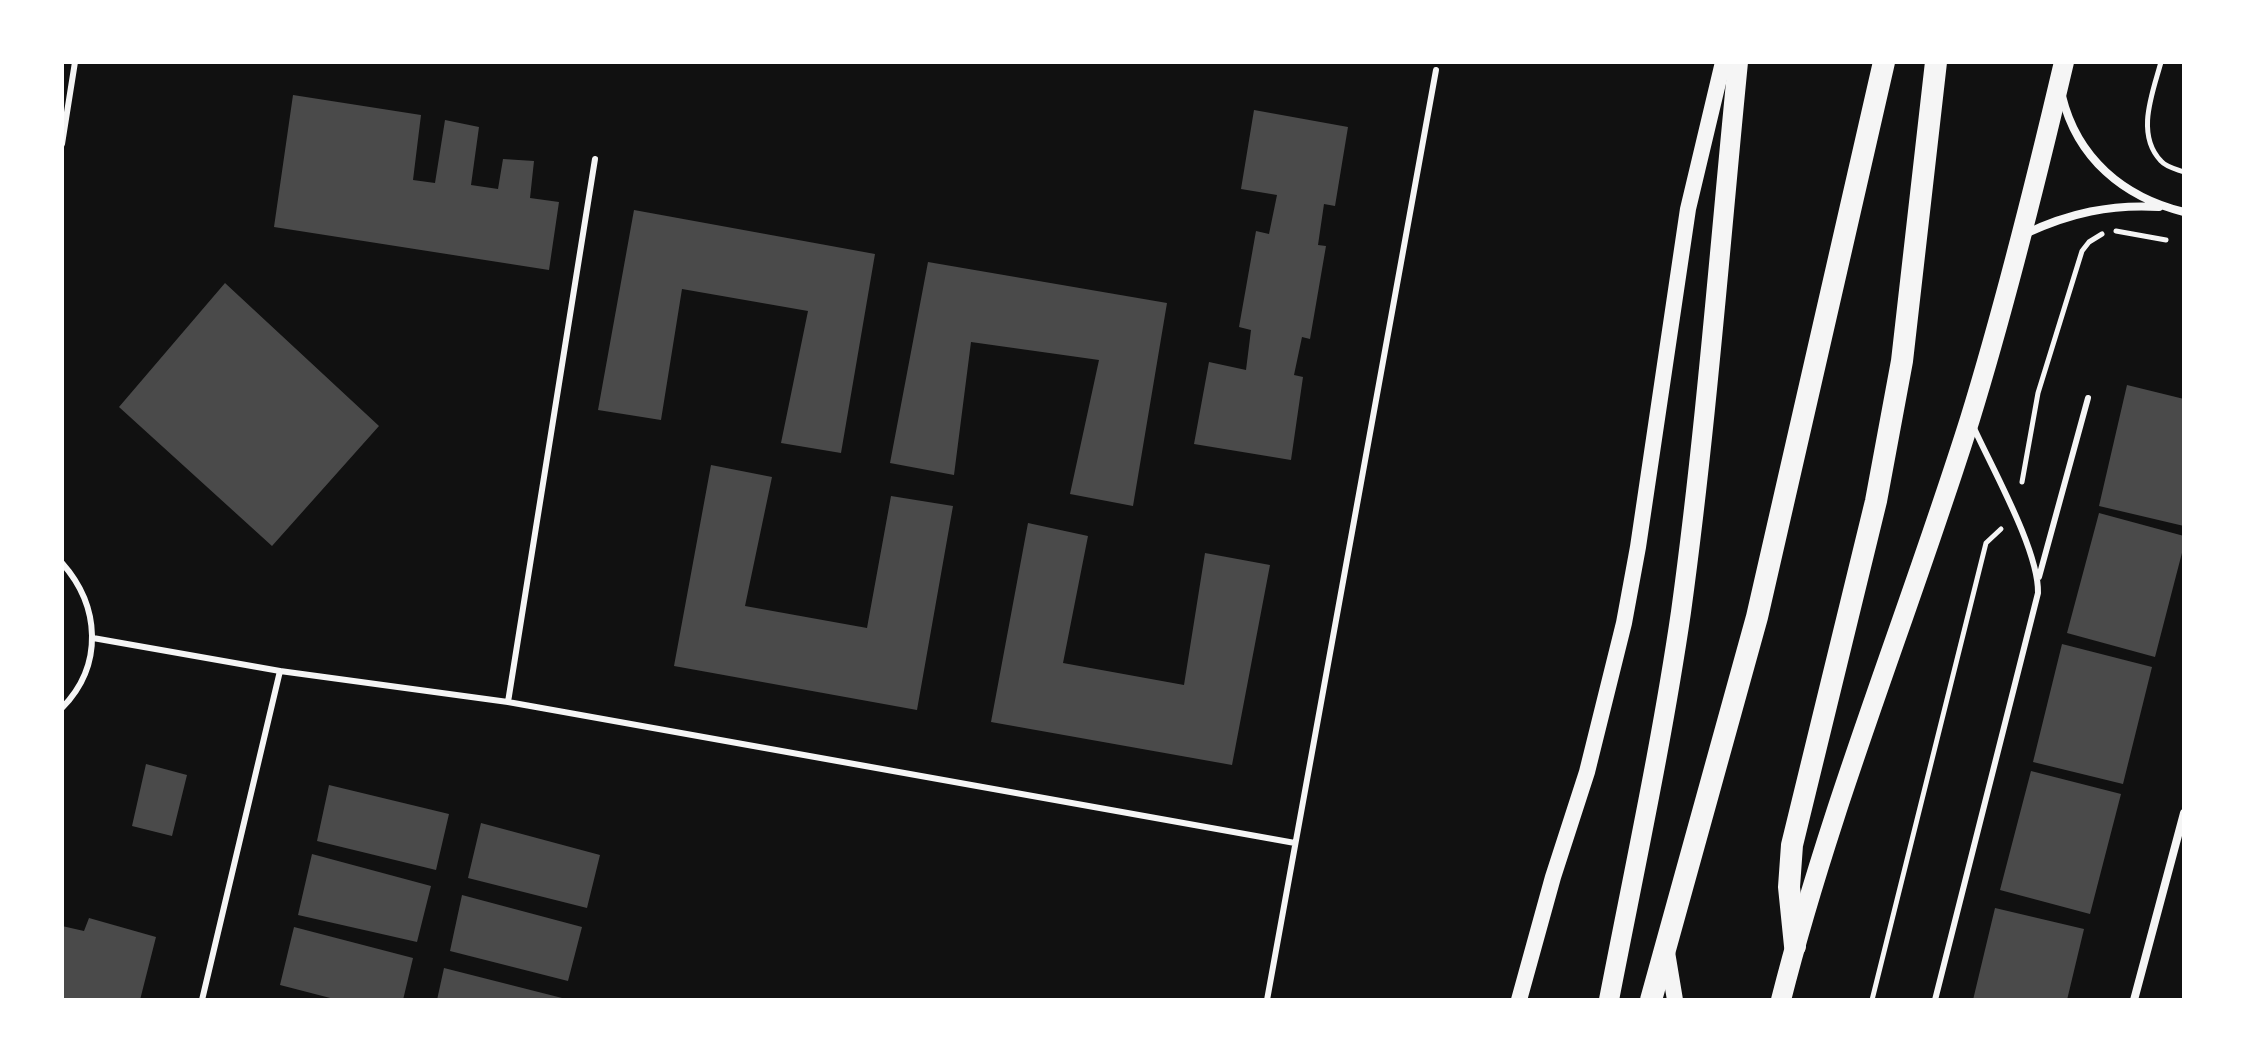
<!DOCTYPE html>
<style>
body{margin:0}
#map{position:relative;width:2246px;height:1062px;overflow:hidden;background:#111;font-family:"Titillium Web",sans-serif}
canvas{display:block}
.frame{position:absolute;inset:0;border:64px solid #fff;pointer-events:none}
</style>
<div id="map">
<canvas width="2246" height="1062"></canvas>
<div class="frame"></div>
</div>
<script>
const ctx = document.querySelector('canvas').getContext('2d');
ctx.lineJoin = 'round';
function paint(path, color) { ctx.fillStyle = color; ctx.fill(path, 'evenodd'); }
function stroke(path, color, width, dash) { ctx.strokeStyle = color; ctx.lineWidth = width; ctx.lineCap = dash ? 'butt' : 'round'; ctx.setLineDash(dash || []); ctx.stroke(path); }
paint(new Path2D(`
 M293,95l128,20 -8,65 22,3 10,-63 34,7 -8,58 27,4 5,-30 31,2 -4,37 29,4 -10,68 -275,-43z
 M1254,110l94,17 -13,79 -11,-2 -6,41 8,1 -16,93 -8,-2 -8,38 9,2 -12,83 -97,-16 15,-82 37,8 5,-40 -12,-3 17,-96 13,3 8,-39 -36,-6z
 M634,210l241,44 -34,199 -60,-10 27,-132 -126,-22 -21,131 -63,-10z
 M928,262l239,41 -34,203 -63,-12 29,-134 -128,-18 -17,133 -64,-12z
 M225,283l154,143 -107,120 -153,-139z
 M2127,385l57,14v127l-85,-20z
 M711,465l61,12 -27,129 122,22 24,-132 62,10 -36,204 -243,-44z
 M2099,513l85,23v9l-29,112 -88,-24z
 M1028,523l60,13 -25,127 121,22 21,-132 65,12 -38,200 -241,-43z
 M2062,644l90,23 -29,117 -90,-22z
 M146,764l41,11 -15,61 -40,-10z
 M2031,771l90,23 -31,120 -90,-24z
 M329,785l120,29 -13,56 -119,-29z
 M481,823l119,32 -13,53 -119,-30z
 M312,854l119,32 -14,56 -119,-27z
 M462,895l120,32 -14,54 -118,-30z
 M1995,908l89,21 -17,71h-94z
 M89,918l67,19 -16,63h-78v-74l22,5z
 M294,927l119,31 -10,42h-65l-58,-15z
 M444,968l122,31 -1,1h-128z`), '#4a4a4a');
stroke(new Path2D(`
 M2161,62c-8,30 -26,72 0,99 5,6 15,8 23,11
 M2116,231l50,9
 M2022,482l16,-89 44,-142 7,-9 13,-8
 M1872,1000l114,-457 15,-14`), '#f5f5f5', 5);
stroke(new Path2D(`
 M62,144l13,-82
 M62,563c38,43 42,102 0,145
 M2039,577l49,-179
 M93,638l187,33 228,31 787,141
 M508,702l87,-543
 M202,1000l78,-329
 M1267,1000l169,-930
 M1935,1000l103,-407c1,-42 -46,-125 -65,-167`), '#f5f5f5', 6);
stroke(new Path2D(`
 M2062,96c15,62 61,101 122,116
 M2025,234c44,-21 86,-30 134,-27
 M2134,1000l50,-187`), '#f5f5f5', 8);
stroke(new Path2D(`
 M1667,952l8,48
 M1519,1000l34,-123 34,-105 37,-149 14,-76 50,-338 35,-147`), '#f5f5f5', 16);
stroke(new Path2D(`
 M1609,1000c25,-129 53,-258 72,-388 25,-183 39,-367 57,-550
 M1781,1000c50,-198 128,-387 189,-581 36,-117 66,-238 94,-357`), '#f5f5f5', 20);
stroke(new Path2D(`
 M1795,946l-6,-59 3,-42 84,-344 26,-140 34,-299
 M1651,1000l106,-383 127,-555`), '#f5f5f5', 22);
</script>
